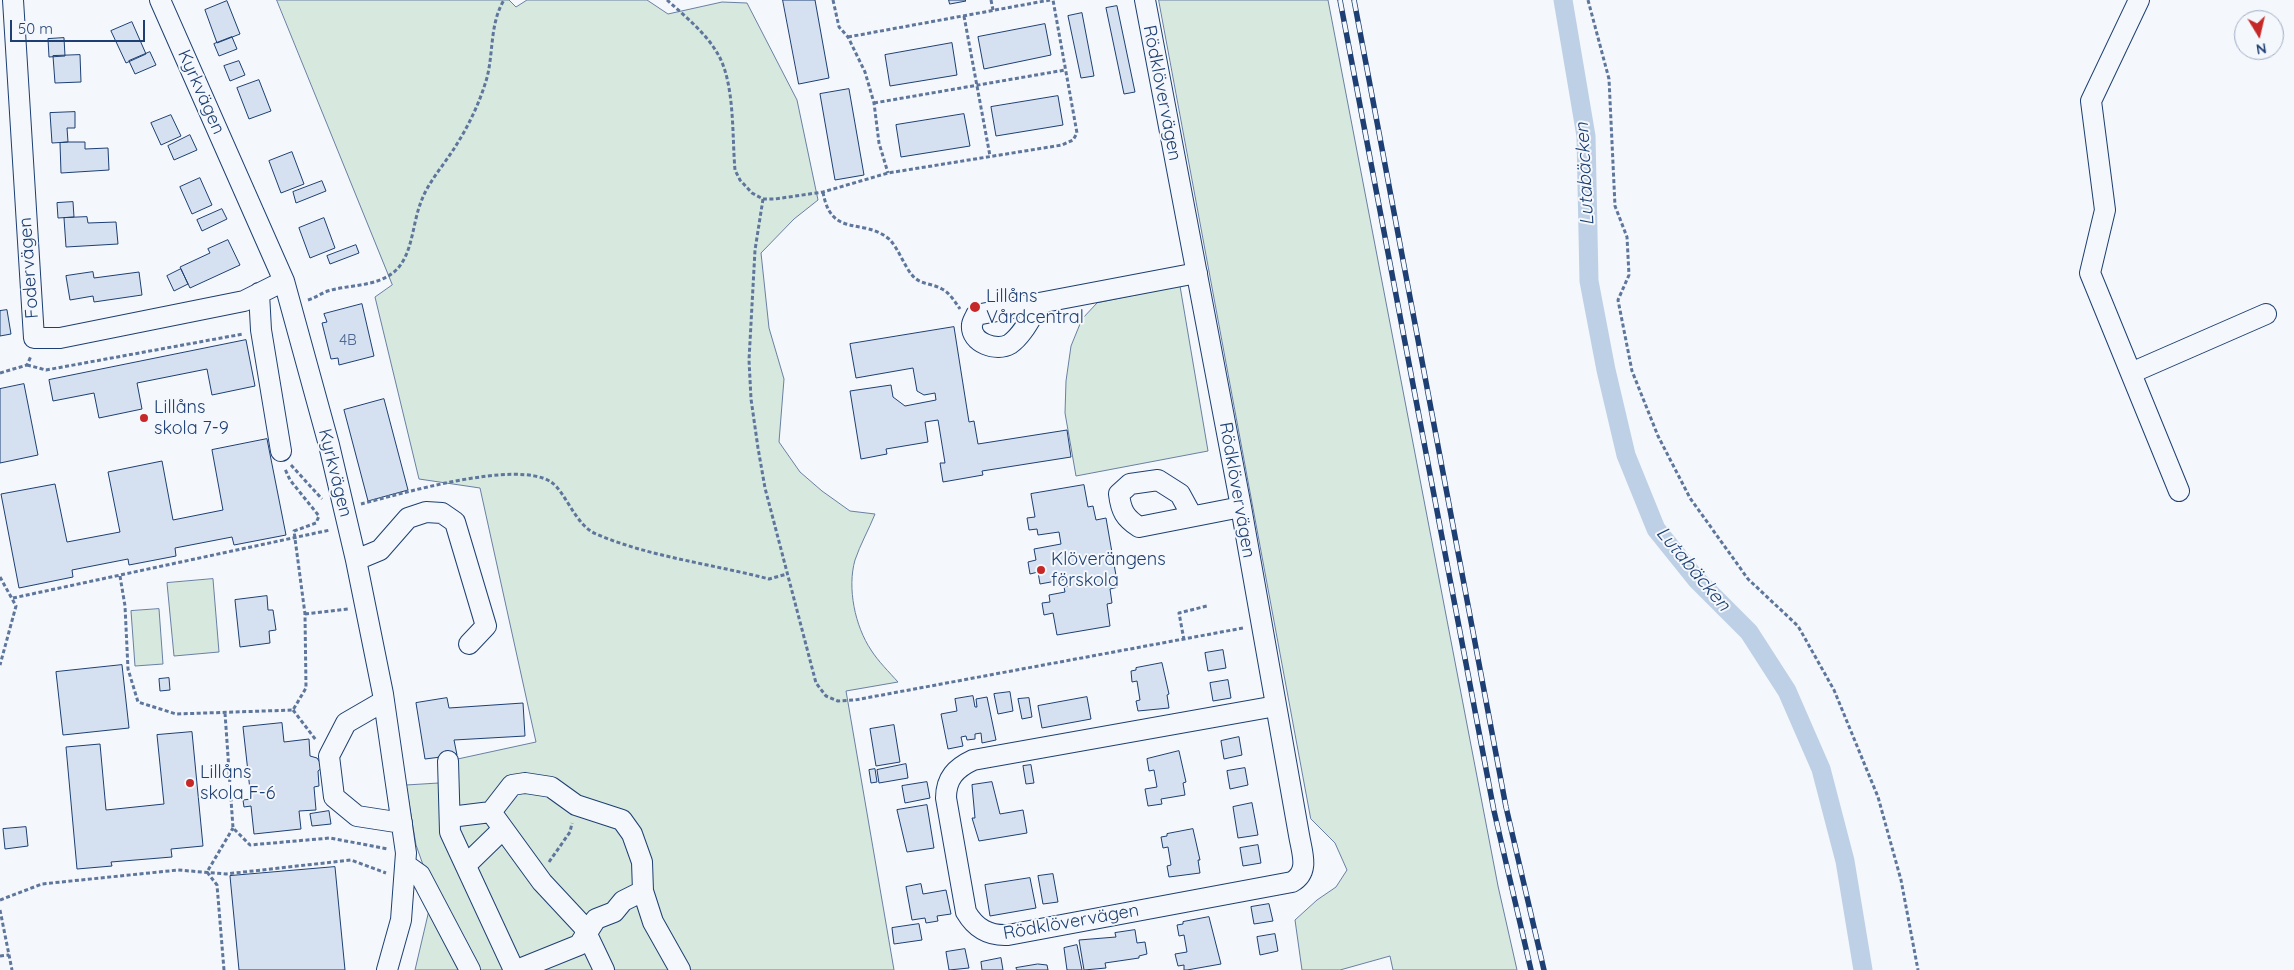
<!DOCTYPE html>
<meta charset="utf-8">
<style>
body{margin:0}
#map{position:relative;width:2294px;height:970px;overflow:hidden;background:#f4f7fb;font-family:Quicksand,sans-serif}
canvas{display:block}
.north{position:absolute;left:2234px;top:10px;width:50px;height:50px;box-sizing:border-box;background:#f4f7fb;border:1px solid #9eadc5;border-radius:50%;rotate:171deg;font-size:14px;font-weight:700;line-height:20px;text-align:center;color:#1d3f73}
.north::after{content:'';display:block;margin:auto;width:18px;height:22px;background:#c62828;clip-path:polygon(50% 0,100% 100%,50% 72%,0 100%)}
.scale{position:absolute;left:10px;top:20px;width:135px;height:22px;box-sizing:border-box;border:2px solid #1d3f73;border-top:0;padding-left:6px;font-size:15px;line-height:18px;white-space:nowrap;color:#1d3f73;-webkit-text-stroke:4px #f4f7fb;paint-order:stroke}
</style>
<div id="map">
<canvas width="2294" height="970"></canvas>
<div class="north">N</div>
<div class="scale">50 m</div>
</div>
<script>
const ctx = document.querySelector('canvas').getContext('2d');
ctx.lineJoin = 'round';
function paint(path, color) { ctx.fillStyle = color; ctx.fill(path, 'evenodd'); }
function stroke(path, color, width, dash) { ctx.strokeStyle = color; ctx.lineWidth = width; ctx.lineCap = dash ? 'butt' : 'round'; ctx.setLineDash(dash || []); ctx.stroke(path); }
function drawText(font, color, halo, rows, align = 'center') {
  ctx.font = font + ' Quicksand,sans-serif'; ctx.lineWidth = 4; ctx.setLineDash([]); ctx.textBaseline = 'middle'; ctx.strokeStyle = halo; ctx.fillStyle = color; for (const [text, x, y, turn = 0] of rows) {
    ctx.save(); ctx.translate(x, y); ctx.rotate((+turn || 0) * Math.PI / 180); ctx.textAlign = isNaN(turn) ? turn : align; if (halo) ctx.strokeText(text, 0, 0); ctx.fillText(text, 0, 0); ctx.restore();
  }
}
const green = new Path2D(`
 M277,0h232l7,7 11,-7h120l21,14 54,-12 25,1 50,97 21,100 -24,19 -33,34 8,75 15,51 -5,63 21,30 22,19 28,20 25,3c-6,15 -15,31 -20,46 -8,28 0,66 16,90 7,11 18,22 27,32l-52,9 48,279h-479l18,-77 -17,-48 -10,-60 49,-3 -2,-22 83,-18 -56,-254 -61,-9 -44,-182 17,-12z
 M1159,0h169l170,886 19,84h-124l-3,-14 -50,14h-38l-7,-50 22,-20 19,-13 11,-17 -12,-27 -24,-24z
 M1180,286l28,165 -132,25 -11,-63 1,-32 5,-35 11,-27 15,-16z
 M213,579l6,73 -45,4 -7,-73z
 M159,609l4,55 -28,2 -4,-55z`);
paint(green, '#d7e8df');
stroke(green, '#687fa3', 1);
stroke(new Path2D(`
 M1563,0l23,136 3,145 17,89 20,85 30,74 41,51 52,52 38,59 34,78 24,92 18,109`), '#bed0e5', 19);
const building = new Path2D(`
 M783,0h32l14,78 -30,6z
 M949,0h16l1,1 -16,3z
 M227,1l13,33 -23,9 -12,-33z
 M1117,6l18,86 -11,2 -18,-86z
 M1082,13l12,63 -13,2 -13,-62z
 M132,22l14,32 -20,9 -15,-32z
 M1045,24l6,31 -67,14 -6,-32z
 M232,37l5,12 -18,7 -5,-12z
 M64,38l1,18 -16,1 -1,-18z
 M952,43l5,32 -67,11 -5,-31z
 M150,52l6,13 -21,9 -6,-13z
 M80,55l1,27 -26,1 -2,-27z
 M239,61l6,14 -15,6 -6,-15z
 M259,80l12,31 -22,8 -12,-31z
 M849,89l15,86 -29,5 -15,-86z
 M1058,96l5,29 -67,11 -5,-29z
 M75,112v16h-8l1,14 -16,1 -2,-30z
 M964,114l6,32 -69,11 -5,-32z
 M171,115l10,21 -20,9 -10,-22z
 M190,135l7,15 -23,10 -6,-14z
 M68,142h17v7l23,-1 1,22 -48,3 -1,-30z
 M292,152l12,32 -23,9 -12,-32z
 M200,178l12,27 -20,9 -12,-27z
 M322,181l4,10 -30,12 -3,-11z
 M73,202l1,15 -16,1 -1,-15z
 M222,209l5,10 -25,12 -5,-11z
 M87,217l1,6 28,-1 2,22 -52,3 -2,-29z
 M324,218l11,30 -25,10 -11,-30z
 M228,240l12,25 -50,23 -10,-21 30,-14 -2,-4z
 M356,245l3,8 -29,11 -3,-8z
 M181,269l7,15 -14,7 -7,-15z
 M93,272l1,6 45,-6 3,23 -48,7 -1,-6 -23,4 -4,-24z
 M362,304l12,52 -35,9 -1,-7 -7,1 -9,-36 5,-1 -3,-8z
 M7,310l4,24 -11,2v-25z
 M954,327l15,95 5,-1 4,23 89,-14 4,27 -89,14 1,4 -40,7 -3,-19h5l-7,-43 -13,2 3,20 -42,7 1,5 -26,5 -11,-68 41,-6 2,12 12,9 31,-6 -1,-7 -11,2 -7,-4 -4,-23 -57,10 -6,-34z
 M246,340l9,46 -43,9 -5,-26 -70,14 5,26 -43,9 -5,-25 -41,8 -4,-21z
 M24,384l14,71 -38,8v-74z
 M384,399l24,91 -40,11 -24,-91z
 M267,439l19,96 -52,10 -2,-8 -57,11 1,8 -47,9 -1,-6 -56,11 1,7 -54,11 -18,-94 54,-10 12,58 53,-10 -12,-60 54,-11 11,59 50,-10 -11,-60z
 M1084,485l4,22 5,-1 3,14 10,-2 12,69 -8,2 2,14 -5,1 3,22 -53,9 -4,-22 -9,2 -2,-12 8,-1 -1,-7 16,-3 -1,-5 4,-1 -1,-7 -27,5 -2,-12 -8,2 -2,-12 8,-2 -2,-11 27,-5 -2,-12 -21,3 -1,-6 -8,1 -2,-12 8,-1 -4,-23z
 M267,596l1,14h5l3,20 -7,1 1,12 -30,4 -5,-47z
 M1223,650l3,18 -18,3 -3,-18z
 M1162,663l7,31 -2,1 2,13 -31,3 -2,-10 4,-1 -3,-19 -5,1 -1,-11 5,-1v-2z
 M122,665l7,63 -66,7 -7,-63z
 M169,678l1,12 -10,1 -1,-12z
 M1228,680l3,18 -18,3 -3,-18z
 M1010,692l3,19 -15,3 -4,-20z
 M973,696l2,11h2l-1,-8 11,-2 9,43 -14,3 -1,-10 -6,1v5l-8,1 -1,-4 -5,1 2,9 -15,3 -7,-35 16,-3 -2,-12z
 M1087,697l4,22 -49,9 -4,-22z
 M447,698l2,10 74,-5 2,33 -71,4 3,15 -32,4 -9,-56z
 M1029,698l3,19 -10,2 -4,-20z
 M282,723l2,19 25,-3 1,17 7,2 6,9 -5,4 1,15 -5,1 2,23 -17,1 2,18 -47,5 -3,-28 -7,1 -1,-7 8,-1 -8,-72z
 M894,725l6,37 -24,4 -6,-37z
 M192,732l11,114 -32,3 1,8 -61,5 1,4 -35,3 -11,-122 34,-3 6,66 58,-6 -7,-69z
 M1239,737l3,18 -18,4 -3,-18z
 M1179,751l7,31 -3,1 2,12 -24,4 1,5 -14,2 -3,-17 12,-2 -3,-17 -5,1 -2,-12z
 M906,764l2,14 -29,5 -2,-13z
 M1031,765l3,18 -8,1 -3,-18z
 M1245,768l3,17 -18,4 -3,-18z
 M875,769l2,13 -6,1 -2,-13z
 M927,782l3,16 -25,5 -3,-17z
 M992,782l8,32 23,-4 4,23 -48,8 -7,-23h3l-3,-33z
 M1252,803l6,32 -20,3 -5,-31z
 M927,805l7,43 -27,4 -10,-42z
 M329,811l2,13 -19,2 -2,-12z
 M26,827l2,19 -23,3 -2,-20z
 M1193,829l7,31h-2l2,13 -31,4 -2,-11 4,-1 -3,-18 -5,1 -2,-11 6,-1v-2z
 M1258,845l3,18 -18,3 -3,-18z
 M335,867l10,103h-106l-9,-94z
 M1053,874l5,28 -15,2 -5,-28z
 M1030,878l6,30 -46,8 -5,-31z
 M921,884l2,10 23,-4 5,24 -14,2 1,5 -12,2 -1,-5 -13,2 -6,-33z
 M1269,904l4,17 -19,3 -3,-17z
 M1209,917l12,47 -34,6h-3v-5l-6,1 -3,-12 12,-2 -3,-17 -5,1 -2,-11 6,-1v-2z
 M919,924l3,16 -28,4 -2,-16z
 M1135,930l2,13 8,-1 2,12 -8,2v2l-34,5 1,5 -22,2 -5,-30 37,-3 -1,-4z
 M1275,934l3,17 -18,4 -3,-18z
 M1077,945l5,25h-15l-3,-22z
 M965,949l4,19 -20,2 -3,-18z
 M1001,958l2,12h-21l-1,-8z
 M1038,964l9,1 1,5h-31l-1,-2z`);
paint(building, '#d5e0f0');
stroke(building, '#1d3f73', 1);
const minor = new Path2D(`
 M13,0l21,338h26l184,-37 40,-20
 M160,0l124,281 45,164 27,115 27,134 23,159 -5,67 -14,50
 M1145,0l96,507 58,328c3,18 11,37 -7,47l-284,53c-19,1 -32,-6 -42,-23l-20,-114c0,-20 10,-30 27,-38l303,-54
 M2139,0l-48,101 14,109 -15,63 89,218
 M259,293l2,37 20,121
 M1040,303c-9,14 -17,32 -30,41 -13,8 -40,-1 -38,-19 0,-3 3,-7 4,-10l221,-42
 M2131,373l135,-59
 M1192,516l-12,-22 -22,-14 -28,4 -11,10c2,17 6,24 20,33l102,-20
 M356,560l24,-10 28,-32 18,-6 16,1 13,9 31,104 -17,18
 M384,701l-38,22 -17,33 5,41 23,19 45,7
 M448,761l2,71 64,138
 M491,812l21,-27 13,-2 26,4 25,18 46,15 10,14 10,28 1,29 10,31 27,48
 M450,817l41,-5 51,70 41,44 21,44
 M467,864l36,-35
 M406,865l14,10 50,95
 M517,970l62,-25 17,-26 18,-7 9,-11 20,-10`);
stroke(minor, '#1d3f73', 22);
stroke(new Path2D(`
 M667,0c19,17 40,34 52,56 16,30 13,81 16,114l5,10 12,13 11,6h12l48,-7 65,-19 174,-28 11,-5 4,-7 -24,-133
 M833,0l6,27 9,10 17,35 9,31 5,40 9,30
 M991,0l2,10
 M1588,0l21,79 6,127 12,31 2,38 -11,25 14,71 26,65 32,62 58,81 50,47 36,64 44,107 23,83 17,90
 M964,16l26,140
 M848,37l202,-37
 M874,103l191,-33
 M823,192c8,47 40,25 66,47 10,10 14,25 23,36 8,10 20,8 30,14 8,4 13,13 18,20
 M763,199l-8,51 -6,110 2,39 7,49 7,40 51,195 10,13 12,5 17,-1 388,-72
 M308,300c6,-2 11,-5 17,-8 22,-8 49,-4 69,-20 19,-16 18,-48 27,-70 7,-20 23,-37 34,-55 13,-20 24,-43 31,-66 8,-26 3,-56 18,-81
 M27,365l19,5 197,-36
 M0,373l27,-8 4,-9
 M291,465l31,34
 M361,504c39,-10 156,-45 190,-22 15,10 24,43 45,52 54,23 116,30 173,45l18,-5
 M120,576l5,30 3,63 10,33 38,12 117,-4 13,-22 -1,-74 -11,-83 22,-8 3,-7 -29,-36 -5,-11
 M0,577l16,29 -16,59
 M13,598l317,-68
 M305,614l43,-5
 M1184,640l-5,-27 28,-7
 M293,710l23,30
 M225,713l8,115 17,17 80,-7 58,11
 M549,862l21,-30 2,-9
 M0,900l42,-16 136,-14 48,4 125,-14 35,13
 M0,910l12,60
 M0,956l9,-1
 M224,970l-7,-85 -10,-13 26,-44`), '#5e769c', 3, [4, 2.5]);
stroke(minor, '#f4f7fb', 20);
const rail = new Path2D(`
 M1340,0l154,811 37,159
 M1354,0l152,807 38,163`);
stroke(rail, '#1d3f73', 5.5);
stroke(rail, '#f4f7fb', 4, [11]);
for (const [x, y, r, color] of [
 [975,307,6,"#c62828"],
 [144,418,5,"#c62828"],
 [1041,570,5,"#c62828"],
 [190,783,5,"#c62828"]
]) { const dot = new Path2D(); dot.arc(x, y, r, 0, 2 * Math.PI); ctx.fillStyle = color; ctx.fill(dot); stroke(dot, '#f4f7fb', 2); }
drawText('15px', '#4b6792', null, [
 ["4B",348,340]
]);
drawText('18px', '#1d3f73', '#f4f7fb', [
 ["Kyrkvägen",201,92,66],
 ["Rödklövervägen",1162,93,79],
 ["Fodervägen",29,268,-94],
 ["Kyrkvägen",335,473,76],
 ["Rödklövervägen",1237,490,80],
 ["Rödklövervägen",1071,922,-10]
]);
drawText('18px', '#1d3f73', '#f4f7fb', [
 ["Lillåns",986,297],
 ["Vårdcentral",986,318],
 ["Lillåns",154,408],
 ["skola 7-9",154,429],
 ["Klöverängens",1051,560],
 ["förskola",1051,581],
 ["Lillåns",200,773],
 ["skola F-6",200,794]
], 'left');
drawText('italic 19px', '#1d3f73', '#f4f7fb', [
 ["Lutabäcken",1585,174,-93],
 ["Lutabäcken",1693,569,50]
]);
</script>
